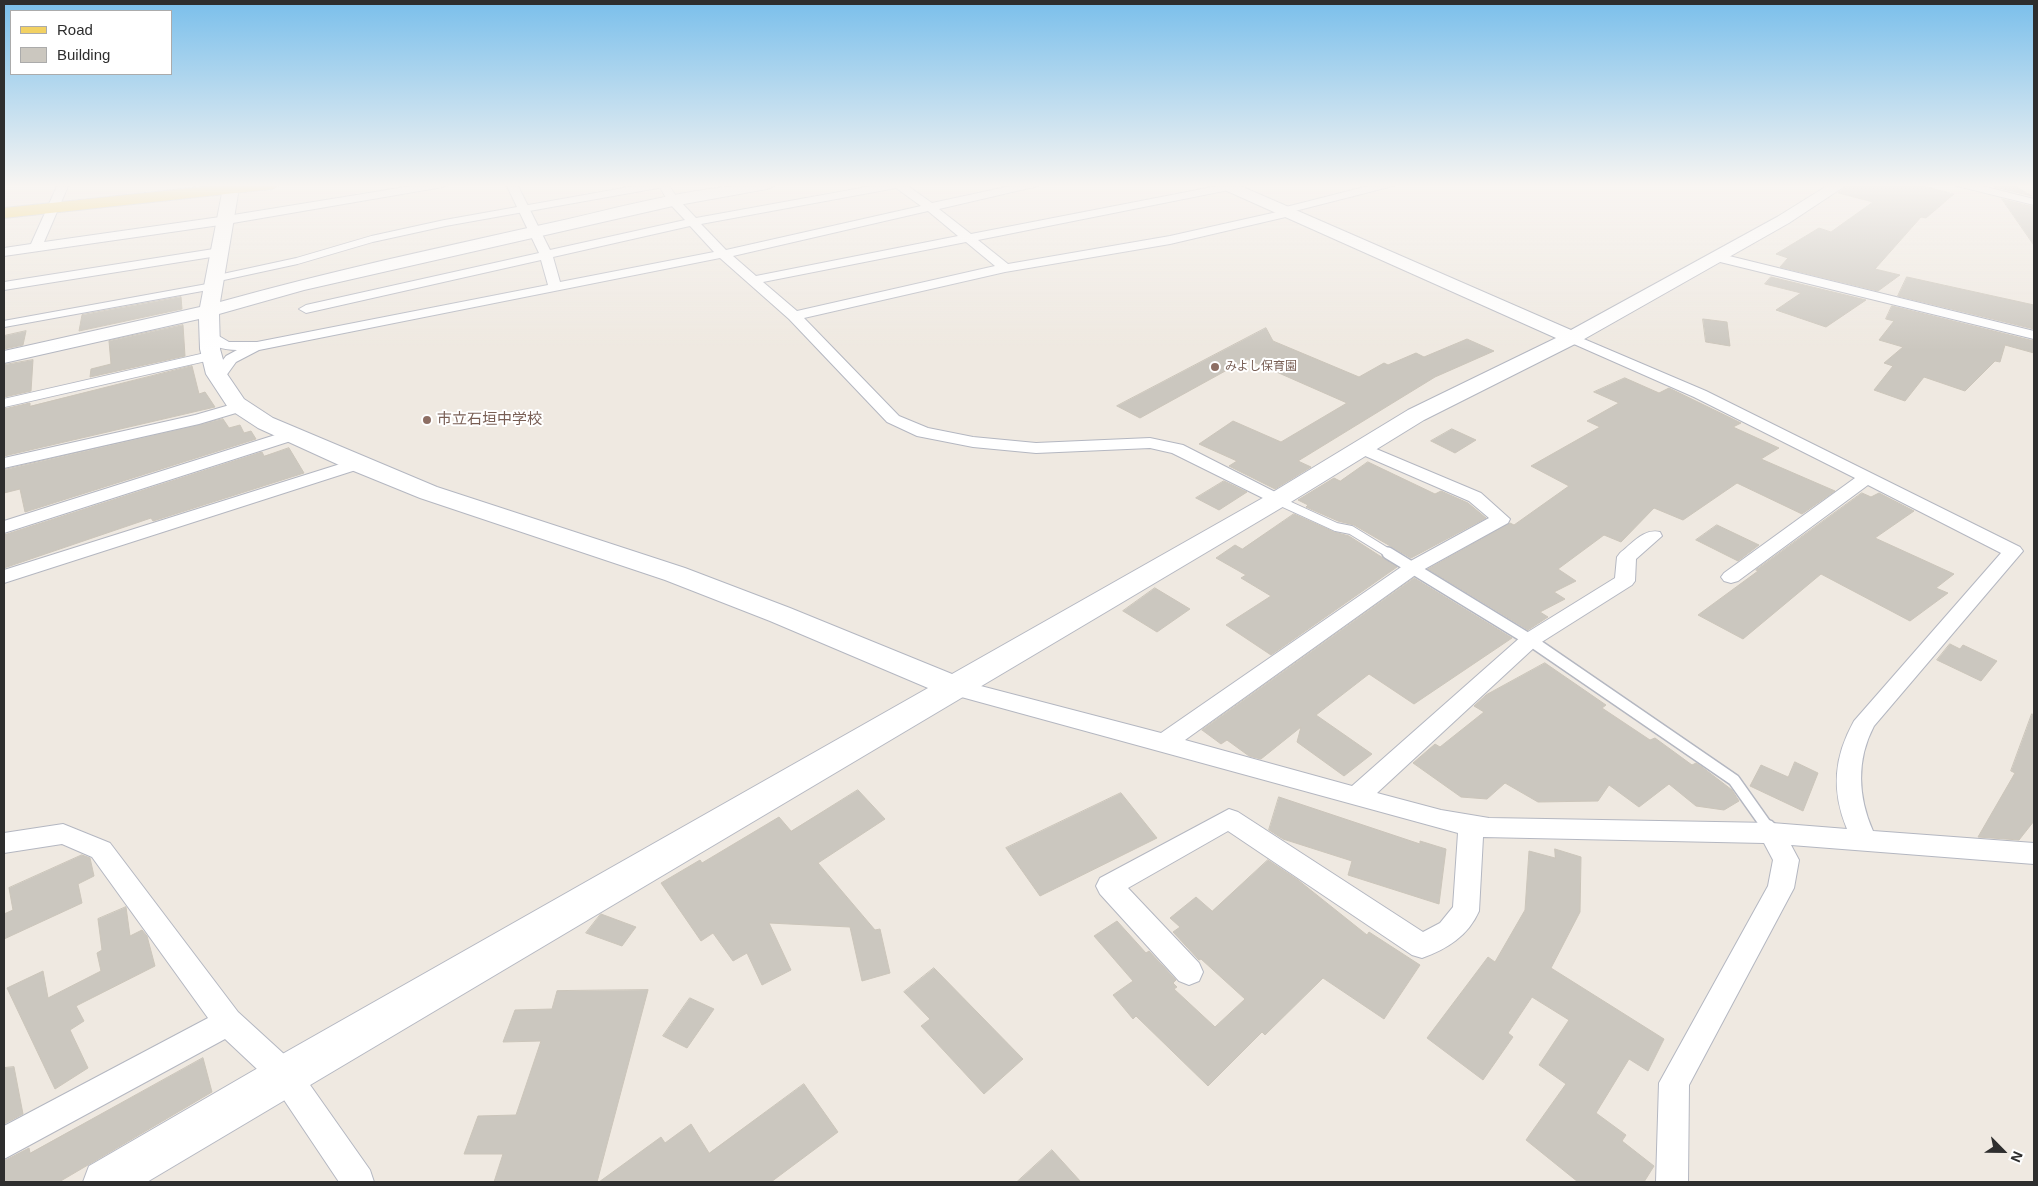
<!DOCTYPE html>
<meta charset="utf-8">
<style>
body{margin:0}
#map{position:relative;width:2038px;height:1186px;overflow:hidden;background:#efe9e1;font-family:Arial,sans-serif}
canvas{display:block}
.frame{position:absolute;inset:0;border:5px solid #2e2e2e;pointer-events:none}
.legend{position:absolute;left:10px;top:10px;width:162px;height:65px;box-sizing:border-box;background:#fff;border:1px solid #ababab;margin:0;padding:6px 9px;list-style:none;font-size:15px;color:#2e2e2e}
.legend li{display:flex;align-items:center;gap:10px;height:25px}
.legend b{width:25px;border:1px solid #ababab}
.north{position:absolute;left:1978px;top:1126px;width:50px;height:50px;-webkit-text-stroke:4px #fff;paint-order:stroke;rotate:113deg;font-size:14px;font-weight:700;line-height:20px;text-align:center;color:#2e2e2e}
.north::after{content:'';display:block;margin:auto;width:18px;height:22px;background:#2e2e2e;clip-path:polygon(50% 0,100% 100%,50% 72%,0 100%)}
</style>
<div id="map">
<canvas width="2038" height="1186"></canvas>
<div class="frame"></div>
<ul class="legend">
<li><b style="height:6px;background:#f2d163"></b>Road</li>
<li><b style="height:14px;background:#cbc7bf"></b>Building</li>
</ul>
<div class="north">N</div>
</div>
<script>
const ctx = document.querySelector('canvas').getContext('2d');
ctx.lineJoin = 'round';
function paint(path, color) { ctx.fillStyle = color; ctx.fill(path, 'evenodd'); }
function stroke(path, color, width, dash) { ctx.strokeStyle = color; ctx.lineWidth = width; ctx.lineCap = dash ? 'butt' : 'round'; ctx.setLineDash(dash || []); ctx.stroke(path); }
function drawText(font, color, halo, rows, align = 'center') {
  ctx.font = font + ' Arial,"Noto Sans JP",sans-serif'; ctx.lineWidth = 4; ctx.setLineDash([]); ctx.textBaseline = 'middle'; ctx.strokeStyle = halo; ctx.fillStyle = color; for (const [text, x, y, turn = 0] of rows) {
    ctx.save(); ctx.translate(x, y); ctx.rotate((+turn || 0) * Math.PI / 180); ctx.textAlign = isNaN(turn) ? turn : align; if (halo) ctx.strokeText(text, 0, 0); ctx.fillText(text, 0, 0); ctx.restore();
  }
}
const building = new Path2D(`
 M1850,184h65l39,10 -28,24 -5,-1 -46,52 25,6 -22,16 -98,-24 8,-9 -12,-4 43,-26 12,4 42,-30 -35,-9z
 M1991,184h21l20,12 -38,-9z
 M2002,199l32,8v38z
 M1771,277l95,23 -40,27 -50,-17 25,-17 -36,-9z
 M1907,277l127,28v24l-136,-33z
 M181,297l1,12 -103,22 3,-16z
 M1892,306l142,35v12l-29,-8 -5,17 -5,-1 -30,30 -41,-14 -19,24 -31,-11 19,-24 -9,-3 19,-16 -24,-7 15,-19 -8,-2z
 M1703,319l24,3 3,24 -24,-4z
 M183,325l2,31 -95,21 1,-8 20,-5 -2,-23z
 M1266,328l7,13 86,36 25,-14 4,2 28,-12 8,4 43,-18 27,12 -59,26 -137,84 13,6 -36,22 -46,-23 8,-5 -38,-17 34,-23 48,21 66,-39 -100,-44 -107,59 -23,-12z
 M26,331l-3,14 -19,4v-13z
 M33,360l-2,31 -27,6v-32z
 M192,366l7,28 6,-2 10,15 -211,49v-47l26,-6v3z
 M1625,378l34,15 10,-5 72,35 -8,4 46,21 -18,11 74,32 -33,23 -65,-31 -54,37 -29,-12 -33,34 -17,-7 -46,34 18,12 -22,11 11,7 -25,13 8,5 -20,13 -100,-61 82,-46 4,2 55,-39 -38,-20 69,-39 -13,-6 32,-18 -25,-11z
 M223,419l6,9 11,-3 4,8 7,-2 5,8 -231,73 -5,-23 -16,4v-23z
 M1452,429l24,11 -21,13 -24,-12z
 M289,448l15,25 -151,48 -2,-3 -147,50v-33l258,-83 2,4z
 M1368,462l67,32 6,-3 27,12 18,15 -75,40 -57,-33 -16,-4 -32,-14 2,-2 -10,-5 36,-22 6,3z
 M1224,481l23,11 -28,18 -23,-12z
 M1862,493l9,4 8,-4 35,18 -39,27 79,36 -18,14 12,5 -38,28 -89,-47 -78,65 -45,-24 60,-44 -2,-1z
 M1294,514l40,18 15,4 48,31 -126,88 -45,-30 45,-29 -30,-18 5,-3 -30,-17 19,-13 7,4z
 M1717,525l42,20 -21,16 -42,-21z
 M1414,578l98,60 -98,66 -45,-30 -53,41 56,39 -28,22 -47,-34 4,-15 -40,32 -12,-3 -22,-16 -6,4 -19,-14z
 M1155,588l35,21 -33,23 -34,-21z
 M1950,644l10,5 3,-4 34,16 -16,20 -44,-21z
 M1545,663l61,42 -4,3 48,32 5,-2 37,27 4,-2 6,4 30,23 7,11 -15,9 -28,-4 -27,-22 -30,23 -30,-22 -11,16 -60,1 -33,-19 -18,16 -26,-2 -48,-34 22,-19 5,3 44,-35 -10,-6 12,-11z
 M2032,714l2,1v106l-15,19 -41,-3 37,-64 -4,-2z
 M1795,762l23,11 -15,38 -53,-25 11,-21 27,12z
 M858,790l27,29 -67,44 57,67 5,-1 10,44 -28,8 -12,-54 -81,-4 22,47 -29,15 -15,-32 -14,8 -20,-28 -12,8 -40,-58 39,-23 2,3 77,-46 12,14z
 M1121,793l36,45 -117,58 -34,-48z
 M1279,797l141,47v-3l26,8 -7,55 -91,-29 4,-14 -69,-22 -14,-9z
 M1555,849l26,8 -1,55 -29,56 113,71 -16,32 -19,-12 -33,54 30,22 -4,6 32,25 -10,16h-66l-52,-42 40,-56 -27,-19 30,-45 -37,-23 -24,36 5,4 -30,43 -56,-42 61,-81 7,5 30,-52 4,-59 26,7z
 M82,855l8,3 4,18 -16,8 4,19 -78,36v-25l9,-4 -4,-22z
 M1268,860l30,20 69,55 2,-3 51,33 -36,54 -61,-41 -58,57 -3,-3 -54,54 -72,-70 -3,3 -20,-24 20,-14 -39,-45 23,-15 29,32 3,-2 27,29 -3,3 4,4 -3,2 41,38 30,-28 -44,-40 -2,1 -26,-28 7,-5 -10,-9 26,-21 16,14z
 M126,907l4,29 12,-6 5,6 8,30 -79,40 8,15 -14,9 18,38 -33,21 -48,-101 36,-17 5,27 53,-27 -4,-18 5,-3 -4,-31z
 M601,914l35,13 -14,19 -36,-13z
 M934,968l89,91 -39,35 -63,-68 9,-7 -26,-27z
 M648,990l-51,192h-103l9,-28h-39l14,-38 38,-1 25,-74 -38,1 12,-32 37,-1 5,-18z
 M690,998l24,11 -27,39 -24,-12z
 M203,1058l9,34 -153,90h-55v-21l25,-13 1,5z
 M14,1067l9,47 -19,10v-56z
 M804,1084l34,48 -67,50h-172l62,-45 4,6 26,-19 18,29z
 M1052,1150l29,32h-64z`);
paint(building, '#cbc7bf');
stroke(building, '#cbc5ba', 1);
const laneFar3 = new Path2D(`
 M214,279l83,-18 75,-22 73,-16 218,-39
 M4,324l209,-38`);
const laneFar2 = new Path2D(`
 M4,403l206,-47
 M1277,500l59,27 15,3 39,24`);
const laneFar1 = new Path2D(`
 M1388,553l142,87 204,140 34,48`);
const lane = new Path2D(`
 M1768,827l4,6`);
const street = new Path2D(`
 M58,184h11l-25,58 183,-26 197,-32h25l-6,3 -216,37 -223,32v-8l27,-4z
 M506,184h11l33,66 135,-30 -16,-17 -11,-19h10l10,15 18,19 187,-34h22l27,19 88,-19h19l-1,2 -99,23 32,25 257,-50 7,3 -6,3 -251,50 30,24 162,-28 107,-24 1,-3 98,-25h19l-2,2 -102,26 -1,4 -120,28 -165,28 -201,46 95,98 29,12 45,9 63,6 114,-5 33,7 100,51 3,4 -3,4 -6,1 -105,-52 -22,-5 -114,5 -63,-6 -56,-11 -30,-14 -98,-103 -69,-61 -461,92 -23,12 -13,18h-10l-3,-3 16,-21 11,-6c-13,0 -29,-4 -37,-15l2,-3h10l17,10h28l291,-57 -7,-25 -235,53 -7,-4 7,-4 233,-52zM896,188l25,18 -195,44 -25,-26zM928,211l30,25 -202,40 -23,-20zM690,226l24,26 -154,30 -7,-25zM966,242l29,24 -198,45 -34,-29z
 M1955,184h19l60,15v6l-77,-19z
 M220,248l6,4 -2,3 -220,35v-8z
 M1717,253l317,78v8l-322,-79 -1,-3 1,-3z
 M1572,334l134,57 314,156 3,4 -149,175c-18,34 -16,71 -1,105l161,12v21l-243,-19 8,15 -5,28 -105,197 -1,97h-32l3,-99 109,-197 5,-26 -9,-17 -281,-6 -4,74c-11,25 -32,38 -57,47l-10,-3 -184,-124 -100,57 71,75 4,9 -4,9 -10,4 -10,-4 -79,-87 -4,-8 4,-8 129,-69 9,3 185,120 17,-9 13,-16 5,-74 -504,-138 -8,-2 -3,-6 3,-6 8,-2 207,54 246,-170 82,-45 -20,-17 -113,-49 -2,-4 2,-4 6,-1 119,50 29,26 -2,4 -87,48 -236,169 167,46 171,-151 92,-57 2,-21 3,-4c12,-9 24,-25 40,-21l2,4 -26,23 -1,22 -3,4 -95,60 -160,148 64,17 48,8 283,5 75,6c-16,-39 -13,-72 7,-108l147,-168 -133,-68 -130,96 -7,2 -7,-2 -3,-4 3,-4 131,-95 -161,-81 -127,-56 -2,-3 2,-3z
 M240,402l6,2 2,3 -2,3 -47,14 -195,44v-10l191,-43z
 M291,430l6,1 2,4 -2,4 -293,94v-12z
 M356,459l6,1 3,4 -3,4 -358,115v-13z
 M63,824l47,19 128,169 58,53 74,105 4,12h-35l-65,-97 -49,-46 -221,120v-33l204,-108 -116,-161 -30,-13 -58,9v-20z`);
const secondary = new Path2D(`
 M220,184h16l3,4 -19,114c110,-31 223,-55 335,-80 72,-16 146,-38 220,-38l-3,3 -5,2 -94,17 -369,84 -85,24 1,35 7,25 17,25 29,19 164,69 248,81 105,40 162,66 316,-179 140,-85 148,-72 -338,-151 -3,-3h21l335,146 206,-113 53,-33h18l-59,39 -210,119 -155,78 -138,85 -1139,677h-64l6,-16 181,-105 658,-373 -158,-67 -105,-41 -245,-82 -81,-33 -81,-37 -29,-19 -23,-35 -6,-25 -1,-30 -195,44v-12l196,-44 23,-119z`);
const primary = new Path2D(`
 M231,184h49l-8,5 -268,29v-10z`);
stroke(laneFar3, '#b4b7c1', 8);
stroke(laneFar2, '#b4b7c1', 10);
stroke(laneFar1, '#b4b7c1', 14);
stroke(lane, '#b4b7c1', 17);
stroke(street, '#b4b7c1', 2);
stroke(secondary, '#b4b7c1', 2);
stroke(primary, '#c9c9c9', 2);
stroke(laneFar3, '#fff', 6);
stroke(laneFar2, '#fff', 8);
stroke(laneFar1, '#fff', 11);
stroke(lane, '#fff', 14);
paint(street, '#fff');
paint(secondary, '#fff');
paint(primary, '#f2d163');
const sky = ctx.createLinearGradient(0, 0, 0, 350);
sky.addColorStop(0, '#7abfeb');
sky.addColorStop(0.53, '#f8f5f2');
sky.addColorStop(1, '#f8f5f200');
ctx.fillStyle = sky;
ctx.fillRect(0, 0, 2038, 350);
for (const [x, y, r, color] of [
 [1215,367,5,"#8d6e63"],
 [427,420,5,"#8d6e63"]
]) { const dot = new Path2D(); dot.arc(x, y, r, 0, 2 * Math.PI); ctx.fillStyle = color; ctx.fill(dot); stroke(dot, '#fff', 2); }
drawText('12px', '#785e54', '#fff', [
 ["みよし保育園",1225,367]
], 'left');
drawText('15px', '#785e54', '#fff', [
 ["市立石垣中学校",437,420]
], 'left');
</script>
